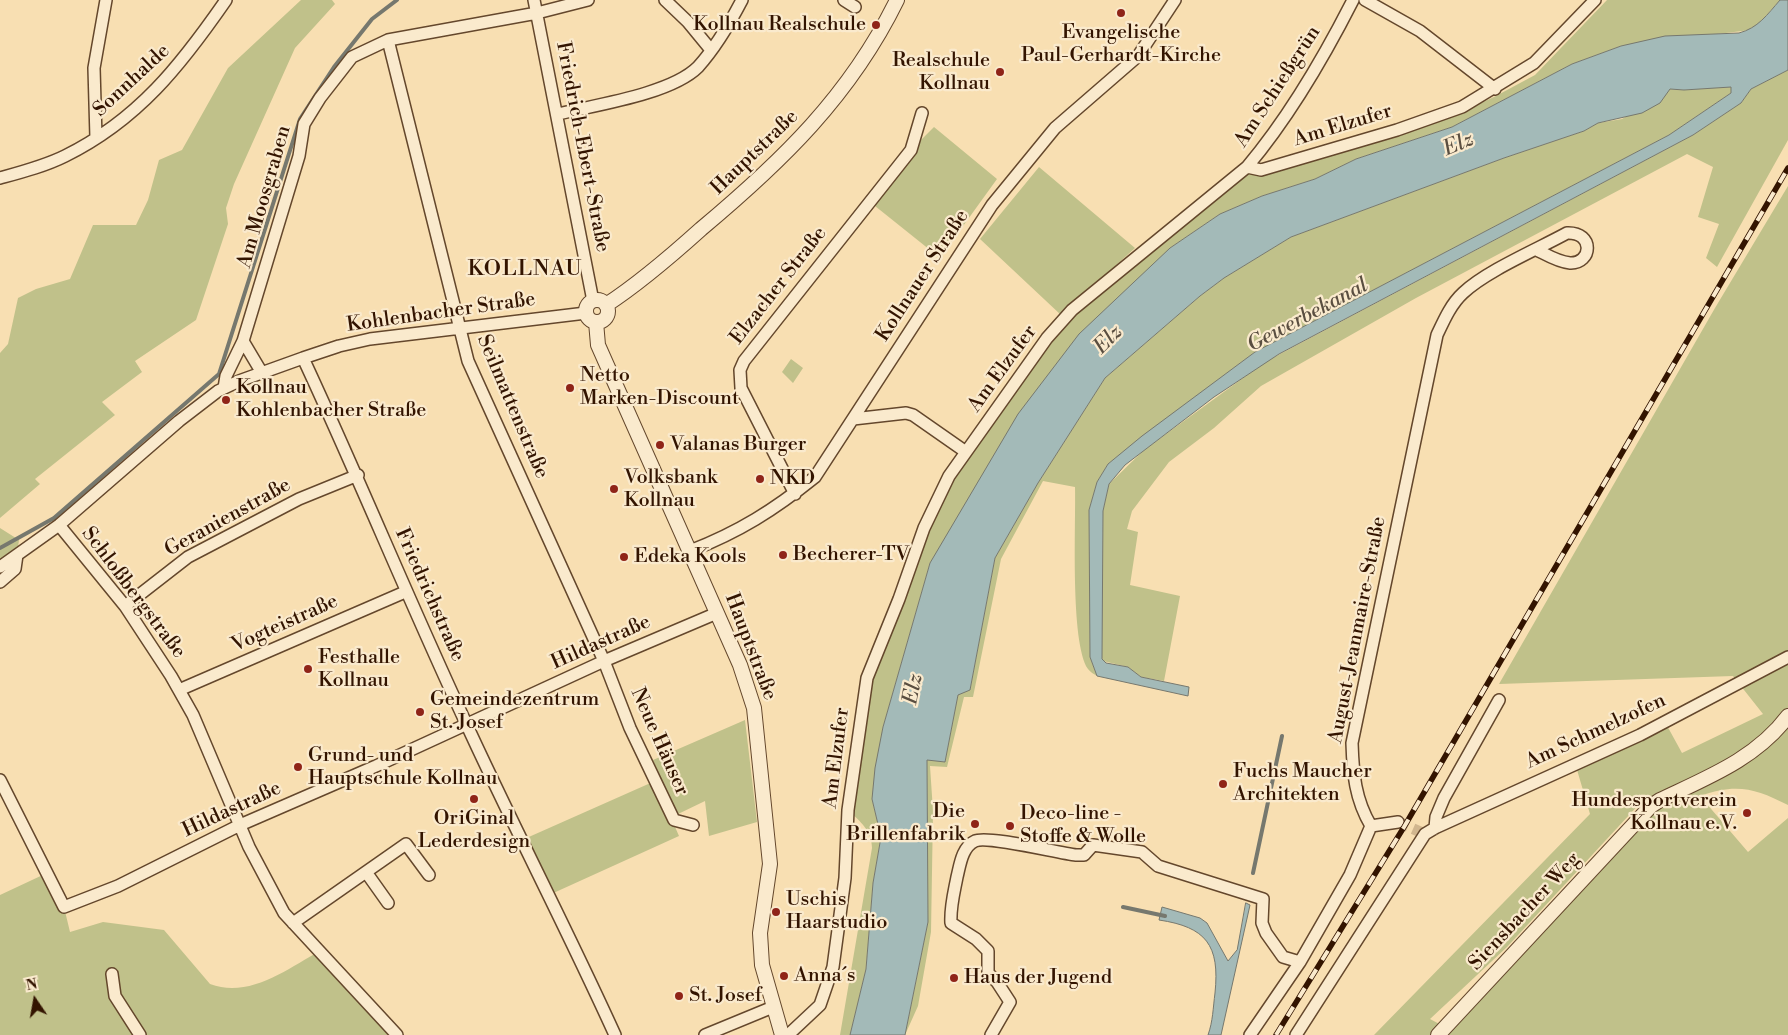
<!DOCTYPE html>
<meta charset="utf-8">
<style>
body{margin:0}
#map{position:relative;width:1788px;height:1035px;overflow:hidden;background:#f8dfb2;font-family:"Libre Bodoni",serif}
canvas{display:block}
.north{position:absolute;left:10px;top:975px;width:50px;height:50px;-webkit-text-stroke:4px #faeacd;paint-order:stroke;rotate:348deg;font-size:14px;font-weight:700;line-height:20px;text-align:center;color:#331400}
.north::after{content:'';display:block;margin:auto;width:18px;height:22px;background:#331400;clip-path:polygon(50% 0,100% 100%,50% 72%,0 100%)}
</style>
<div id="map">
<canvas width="1788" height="1035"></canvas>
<div class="north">N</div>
</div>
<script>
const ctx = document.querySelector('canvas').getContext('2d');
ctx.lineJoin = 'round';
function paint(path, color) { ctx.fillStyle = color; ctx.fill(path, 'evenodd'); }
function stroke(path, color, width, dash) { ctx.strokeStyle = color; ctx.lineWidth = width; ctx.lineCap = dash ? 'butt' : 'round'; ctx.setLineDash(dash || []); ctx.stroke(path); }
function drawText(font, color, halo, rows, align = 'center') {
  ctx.font = font + ' "Libre Bodoni",serif'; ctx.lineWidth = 4.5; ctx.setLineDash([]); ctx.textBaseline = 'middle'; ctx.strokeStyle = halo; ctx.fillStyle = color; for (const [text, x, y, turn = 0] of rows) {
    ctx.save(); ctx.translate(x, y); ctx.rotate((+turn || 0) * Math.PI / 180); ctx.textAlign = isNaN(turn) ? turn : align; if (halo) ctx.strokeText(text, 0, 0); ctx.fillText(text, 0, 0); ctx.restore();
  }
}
paint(new Path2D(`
 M301,0h31l3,4 -40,44 -61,136 -8,24 2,16 -32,96 -61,41 7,11 -40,30 13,13 -80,64 5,5 -40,34v-165l8,-9 10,-46 18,-9 34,-10 23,-54h43l12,-25 11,-40 23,-10 46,-82z
 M1607,0h173l-22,25 -8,5 -129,16 -49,18 -120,63 -96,32 -41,20 -53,17 -42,18 -50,34 -240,315 -47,164 -11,72 9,38 -8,46 -7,86 -16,66h-10l32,-187c0,-17 -12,-27 -24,-38l19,-132 70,-178 110,-162 200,-171 14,3 189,-53 44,-20 41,-22z
 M1788,70v70l-71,127 -11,-9 13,-34 -21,-7 15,-50 -26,-13 -271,144 -155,88 -47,42 -45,34 -37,49 -5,18 11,3 -8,53 50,11 -16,85 -23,-4 -13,-10 -25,-6 -2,-6 2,-144 6,-27 35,-34 121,-88 428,-227 48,-32 10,-14z
 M1731,86v7l-62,42 -414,217 -147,112 -11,18 -8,28 1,147 7,19c-3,-2 -7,-4 -9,-7 -18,-27 -12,-145 -13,-182l-32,-6 -42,78 -28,138h-9l-17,70 -17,-1 3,45 -2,121 -13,74 -13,29 23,-113 -1,-163 18,3 13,-68 12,-4 25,-132 43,-75 67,-105 95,-82 24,-18 67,-41 213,-79 80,-27 14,-8 24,-4 48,-30 14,1z
 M934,127l63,52 -57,79 -70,-56 41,-52z
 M1039,167l96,81 -74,67 -81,-76z
 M1788,186v619c-33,-17 -52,-22 -88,-9l48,56 40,-34v217h-414l216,-221 -15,-51 90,-41 17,31 81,-39 -30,-38 -234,8 216,-376zM1643,800h17l8,4 -17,2 -206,221 -15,-8 77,-72z
 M791,359l12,9 -10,15 -11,-11z
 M0,528l19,12 -2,15 -17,23z
 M745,720l12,102 -48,14 -4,-35 -29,14 -23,-55z
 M655,781l24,55 -130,59 -27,-55z
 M47,873l17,34 6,25 33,-10 61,8 46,54c39,15 77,-15 110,-33l77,84h-397v-140z`), '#c0c18a');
const water = new Path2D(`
 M1780,0h8v70l-37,19 -10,14 -48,32 -414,219 -65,43 -89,68 -16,19 -6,27 -1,148 4,4 22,4 13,10 48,10 -1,9 -91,-20 -7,-19 -1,-147 8,-28 11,-18 34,-28 113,-84 414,-217 62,-42v-6l-47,3 -14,-1 -10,14 -18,10 -44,10 -14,8 -80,27 -213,79 -67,41 -24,18 -95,82 -67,105 -43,75 -25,132 -12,5 -13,67 -18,-2 1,162 -23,113h-55l16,-66 7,-86 8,-46 -9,-38 3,-31 8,-41 47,-164 88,-149 61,-80 91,-86 50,-34 42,-18 53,-17 41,-20 96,-32 120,-63 49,-18 44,-10 74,-3c19,-5 28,-18 41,-33z
 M1246,903l4,2 -29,130h-13c5,-14 5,-27 7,-42 5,-48 -9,-66 -56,-73l3,-13 38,11 7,5 21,38 9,-11z`);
paint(water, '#a3bab8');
stroke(water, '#76786e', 1);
stroke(new Path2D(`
 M0,548l54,-30 165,-144 81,-255 34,-52 38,-48 25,-19
 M1253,873l29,-137
 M1123,907l42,9`), '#76786e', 4);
stroke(new Path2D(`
 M1398,822l27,12`), '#d1b68e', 11, [11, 5.5]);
const minor = new Path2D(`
 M534,0l59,301
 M665,0l23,22 23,28
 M844,0l11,7
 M1365,0l55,31 75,58
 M388,40l80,321 136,300 26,67 44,92 19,5
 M558,114c37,-9 113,-20 140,-47 18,-20 32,-44 44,-67
 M96,138l-2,-70 12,-68
 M1247,167l14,3 136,-40 65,-23 72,-44 61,-63
 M0,178c22,-6 45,-12 65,-22 73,-36 116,-91 161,-156
 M243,341l19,32
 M303,358c56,120 106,243 162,363 48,105 102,208 150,314
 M224,388l2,-12 17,-35 56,-185 5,-32 16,-26 32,-41 36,-17 149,-27 51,-13
 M853,419l53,-6 7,2 53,37
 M795,494l-54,-106 -1,-18 4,-9 167,-211 11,-37
 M59,525l66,81 46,70 22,39 56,132 35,66 113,122
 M690,551c49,-19 84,-41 125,-74l177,-272 63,-77 83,-72 37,-56
 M0,567l59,-42 120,-104 39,-30 21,-10 64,-23 36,-12 31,-7 216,-26
 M0,582l15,-13 2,-14
 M125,606l63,-49 111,-58 59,-24
 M179,690l226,-98
 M0,780l64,127 54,-21 122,-61 136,-59 228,-105 113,-48
 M1371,826c-16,-27 -18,-52 -19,-83l85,-408c7,-15 14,-31 26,-42 23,-22 75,-44 104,-60 28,-1 25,31 3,30 -12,-1 -23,-8 -33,-13
 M1371,826l27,-4
 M1435,828l1,-11 8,-19 55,-98
 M366,872l22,31
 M293,923l113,-79 23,31
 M112,974l3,22 25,39
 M705,1035l68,-28
 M788,1035l32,-30 13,-38 12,-89 3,-68 19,-132 32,-79 25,-71 25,-52 98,-138 25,-28 175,-143c43,-51 76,-108 106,-167
 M991,1035l19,-33 -13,-20 -9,-9v-22l-12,-12 -25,-16c-1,-16 3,-30 6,-46 3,-12 5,-30 18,-36 12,-6 83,12 101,14h8l9,-10 49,7 16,14 105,33 -1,24 4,10 17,24 17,5
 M1250,1035l50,-73 50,-87 21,-49
 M1296,1035l129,-201 10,-6 205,-93 148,-78`);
const tertiary = new Path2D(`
 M586 311a11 11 0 1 1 22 0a11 11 0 1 1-22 0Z
 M606,305c34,-22 65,-49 95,-76 80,-67 149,-133 196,-229
 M596,322l2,23 142,320 14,43 16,156 -10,69 2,32 20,70
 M1438,1035l213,-229 9,-6c46,-22 96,-41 128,-84`);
stroke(minor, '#64472c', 14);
stroke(tertiary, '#64472c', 16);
stroke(minor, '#faeacd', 11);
stroke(tertiary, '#faeacd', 14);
const rail = new Path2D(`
 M1276,1035l128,-208 384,-659`);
stroke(rail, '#331400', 5.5);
stroke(rail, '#faeacd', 4, [11]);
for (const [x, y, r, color] of [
 [1121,13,5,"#8f2418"],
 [876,25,5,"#8f2418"],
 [1000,72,5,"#8f2418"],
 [570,388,5,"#8f2418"],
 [226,400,5,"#8f2418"],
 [660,445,5,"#8f2418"],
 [760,479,5,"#8f2418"],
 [614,489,5,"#8f2418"],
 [783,555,5,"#8f2418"],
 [624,557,5,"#8f2418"],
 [308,669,5,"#8f2418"],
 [420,712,5,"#8f2418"],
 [298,767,5,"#8f2418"],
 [1223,784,5,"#8f2418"],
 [474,799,5,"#8f2418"],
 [1747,813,5,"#8f2418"],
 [975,824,5,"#8f2418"],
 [1010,826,5,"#8f2418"],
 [776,912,5,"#8f2418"],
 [784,976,5,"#8f2418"],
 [954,978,5,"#8f2418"],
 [679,996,5,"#8f2418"]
]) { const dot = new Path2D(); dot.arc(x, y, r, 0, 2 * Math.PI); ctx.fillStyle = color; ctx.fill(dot); stroke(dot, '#faeacd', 2); }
drawText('20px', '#331400', '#faeacd', [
 ["Kollnau Realschule",866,25,"right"],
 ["Evangelische",1121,33,"center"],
 ["Paul-Gerhardt-Kirche",1121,56,"center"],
 ["Realschule",990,61,"right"],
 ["Kollnau",990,84,"right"],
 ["Netto",580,376],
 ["Marken-Discount",580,399],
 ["Kollnau",236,388],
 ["Kohlenbacher Straße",236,411],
 ["Valanas Burger",670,445],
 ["Volksbank",624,478],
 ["Kollnau",624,501],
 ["NKD",770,479],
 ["Becherer-TV",793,555],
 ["Edeka Kools",634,557],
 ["Festhalle",318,658],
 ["Kollnau",318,681],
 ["Gemeindezentrum",430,700],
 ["St. Josef",430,723],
 ["Grund- und",308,756],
 ["Hauptschule Kollnau",308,779],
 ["Fuchs Maucher",1233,772],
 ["Architekten",1233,795],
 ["Hundesportverein",1737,801,"right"],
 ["Kollnau e.V.",1737,824,"right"],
 ["Die",965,812,"right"],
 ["Brillenfabrik",965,835,"right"],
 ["Deco-line -",1020,814],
 ["Stoffe & Wolle",1020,837],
 ["OriGinal",474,819,"center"],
 ["Lederdesign",474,842,"center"],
 ["Uschis",786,900],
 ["Haarstudio",786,923],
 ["Anna´s",794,976],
 ["Haus der Jugend",964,978],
 ["St. Josef",689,996]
], 'left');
drawText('20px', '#331400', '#faeacd', [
 ["Sonnhalde",132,81,-43],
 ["Am Schießgrün",1278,87,-57],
 ["Am Elzufer",1343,126,-17],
 ["Friedrich-Ebert-Straße",582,147,79],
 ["Hauptstraße",755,153,-44],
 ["Am Moosgraben",265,197,-74],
 ["Kollnauer Straße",923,276,-57],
 ["Elzacher Straße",779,286,-52],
 ["Kohlenbacher Straße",441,313,-8],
 ["Am Elzufer",1003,369,-54],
 ["Seilmattenstraße",512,407,67],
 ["Geranienstraße",228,518,-29],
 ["Schloßbergstraße",133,593,53],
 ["Friedrichstraße",429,595,66],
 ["Vogteistraße",285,624,-24],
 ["August-Jeanmaire-Straße",1358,630,-79],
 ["Hildastraße",601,643,-24],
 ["Hauptstraße",750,647,69],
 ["Am Schmelzofen",1596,732,-25],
 ["Neue Häuser",659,742,66],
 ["Am Elzufer",837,758,-83],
 ["Hildastraße",232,810,-25],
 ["Siensbacher Weg",1525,912,-47]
]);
drawText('italic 21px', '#5a4e40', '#faeacd', [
 ["Elz",1459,145,-23],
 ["Gewerbekanal",1308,316,-28],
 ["Elz",1109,340,-45],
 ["Elz",914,689,-79]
]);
ctx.letterSpacing = '1px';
drawText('22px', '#331400', '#faeacd', [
 ["KOLLNAU",525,270]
]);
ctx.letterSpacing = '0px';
</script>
